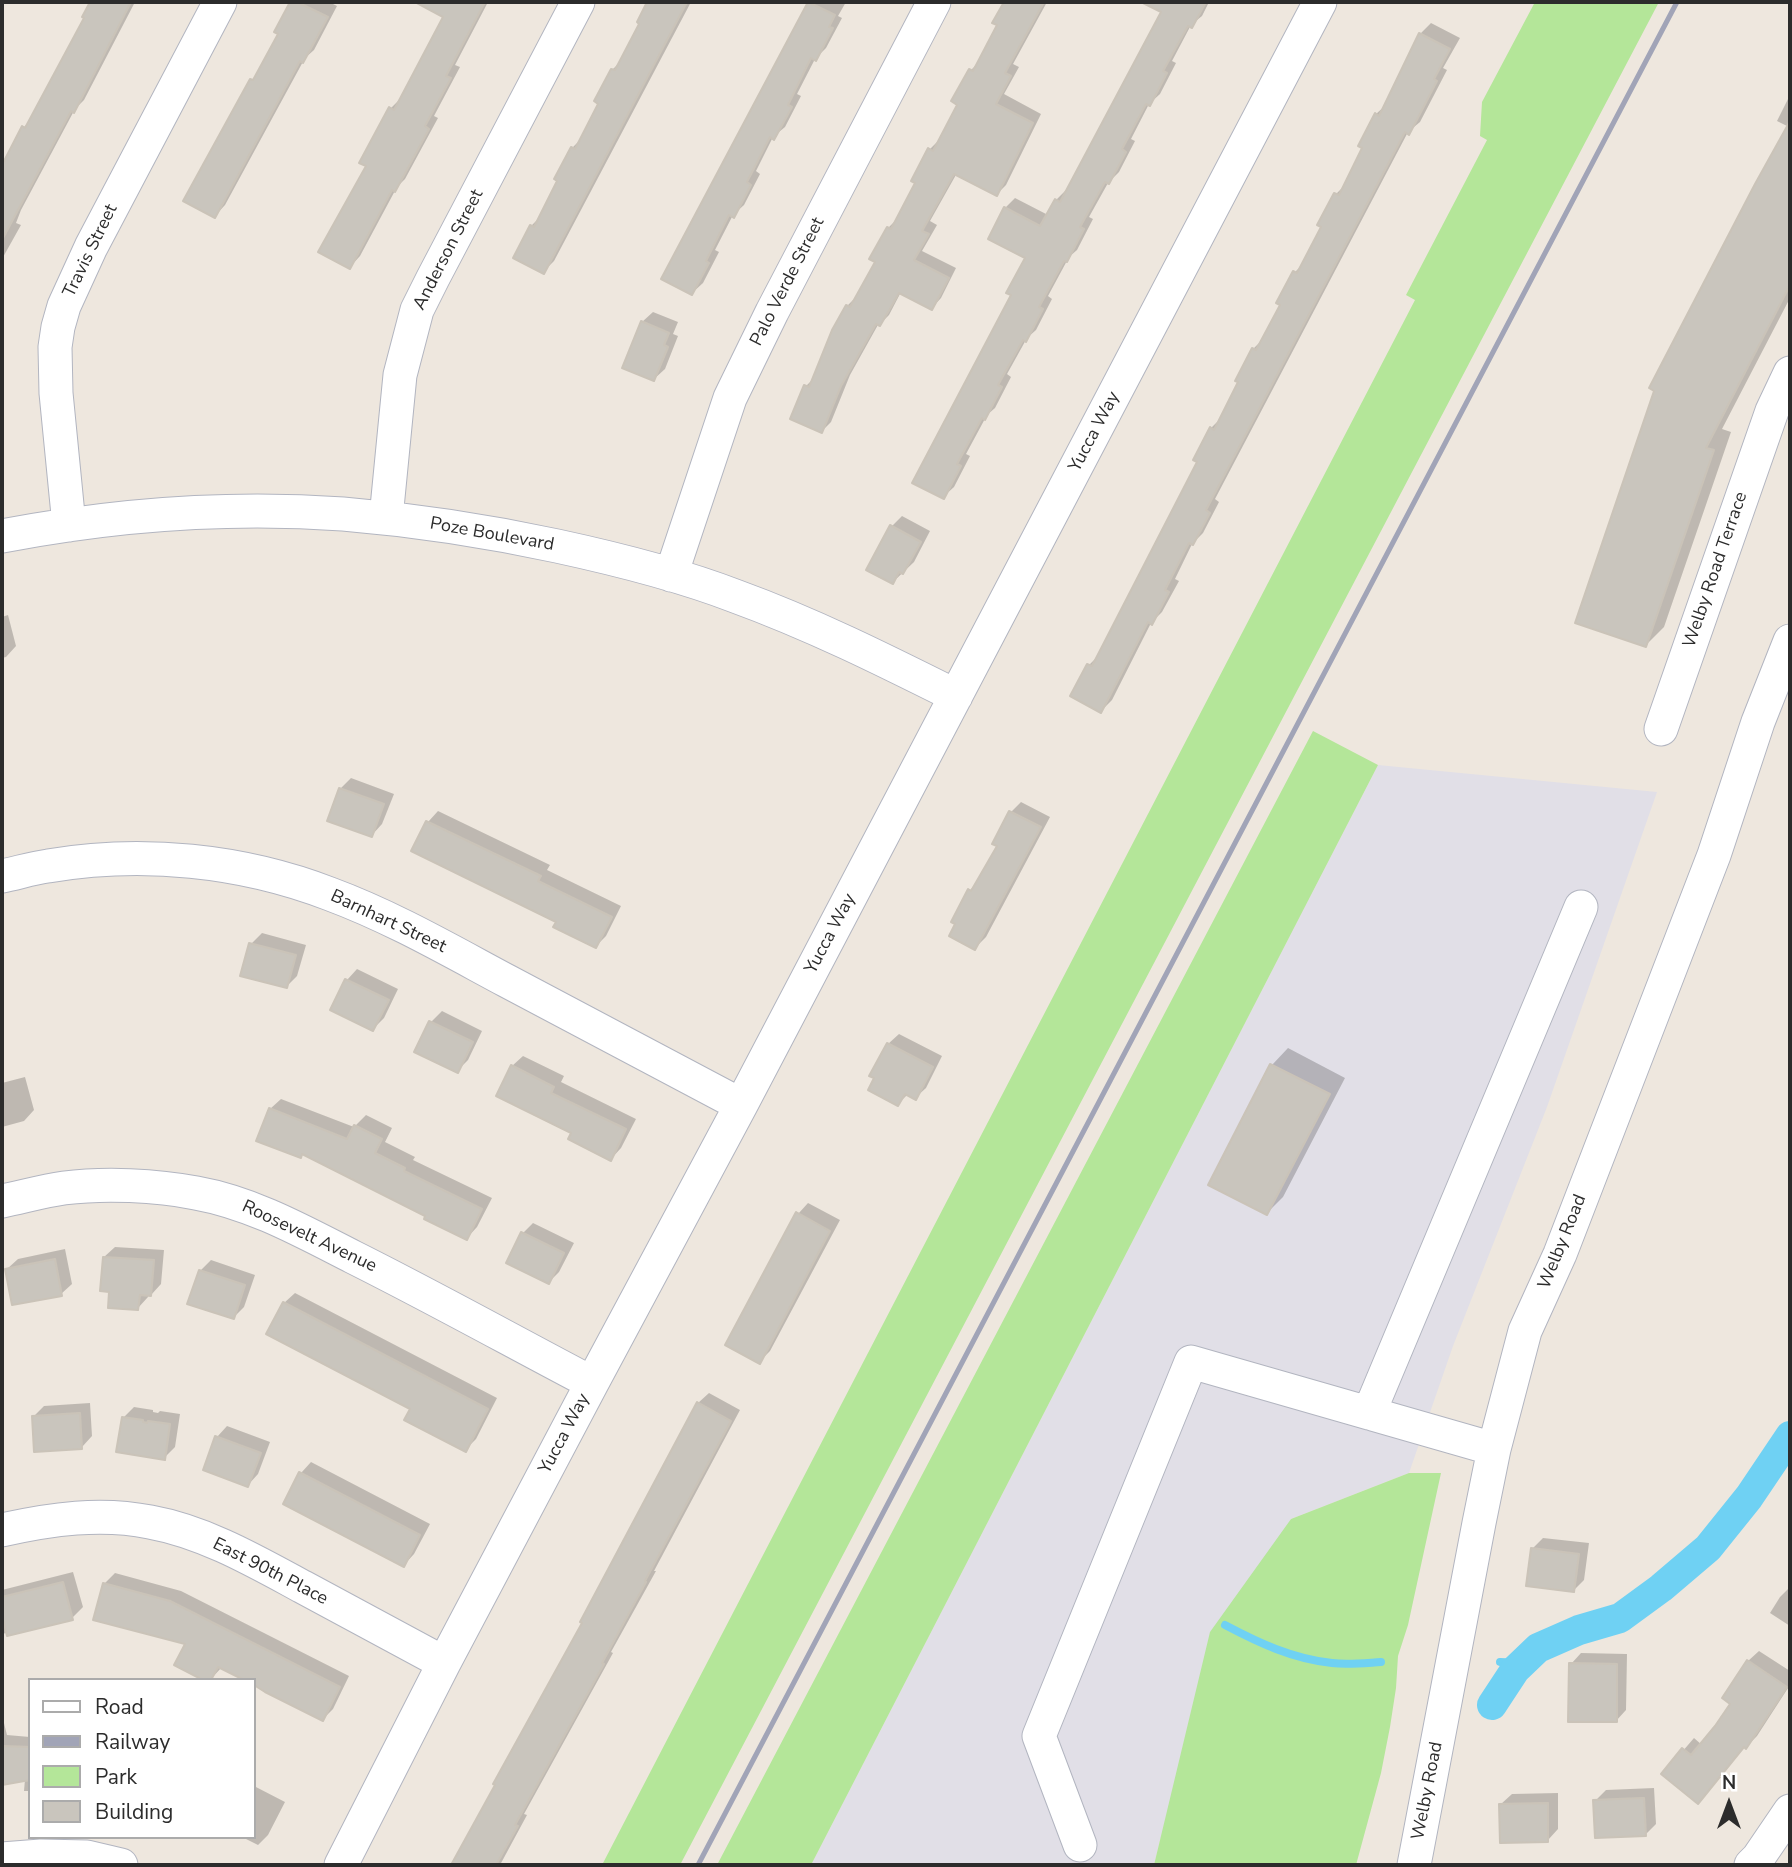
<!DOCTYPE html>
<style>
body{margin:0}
#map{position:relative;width:1792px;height:1867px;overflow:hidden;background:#eee7de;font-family:"Nunito Sans",sans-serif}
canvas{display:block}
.frame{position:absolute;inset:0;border:4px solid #2c2c2c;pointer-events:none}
.legend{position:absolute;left:28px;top:1678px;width:228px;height:161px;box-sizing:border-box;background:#fff;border:2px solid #ababab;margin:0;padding:9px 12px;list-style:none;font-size:21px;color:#2c2c2c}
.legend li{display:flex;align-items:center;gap:14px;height:35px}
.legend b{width:35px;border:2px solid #ababab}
.north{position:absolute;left:1694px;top:1769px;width:70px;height:70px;-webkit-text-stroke:5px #fff;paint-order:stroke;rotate:0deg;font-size:19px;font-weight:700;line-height:28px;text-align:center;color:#2c2c2c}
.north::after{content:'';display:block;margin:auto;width:24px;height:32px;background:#2c2c2c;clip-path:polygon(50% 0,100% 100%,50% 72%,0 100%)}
</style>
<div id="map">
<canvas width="1792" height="1867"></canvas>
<div class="frame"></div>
<ul class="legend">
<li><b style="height:9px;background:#fff"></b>Road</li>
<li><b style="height:9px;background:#a1a4b7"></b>Railway</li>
<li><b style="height:19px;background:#b4e699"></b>Park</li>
<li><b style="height:19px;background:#c9c5bd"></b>Building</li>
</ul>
<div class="north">N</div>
</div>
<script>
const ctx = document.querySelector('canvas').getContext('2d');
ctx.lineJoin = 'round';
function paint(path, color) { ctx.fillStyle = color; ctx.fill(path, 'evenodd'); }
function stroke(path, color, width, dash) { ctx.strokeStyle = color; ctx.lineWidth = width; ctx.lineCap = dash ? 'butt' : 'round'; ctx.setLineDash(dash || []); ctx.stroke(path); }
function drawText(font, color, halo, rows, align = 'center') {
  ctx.font = font + ' "Nunito Sans",sans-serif'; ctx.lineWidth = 5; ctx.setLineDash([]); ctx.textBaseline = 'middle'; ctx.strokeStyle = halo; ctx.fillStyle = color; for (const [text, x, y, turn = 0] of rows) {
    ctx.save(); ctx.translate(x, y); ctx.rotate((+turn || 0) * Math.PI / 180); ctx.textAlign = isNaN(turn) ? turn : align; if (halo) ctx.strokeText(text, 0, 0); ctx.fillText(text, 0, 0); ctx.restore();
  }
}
paint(new Path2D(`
 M1378,765l279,27 -110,315 -94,239 -44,127 -118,46 -131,321 -6,25h-343z`), '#e1dfe7');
paint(new Path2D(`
 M1535,2h124l-979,1863h-78l813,-1565 -9,-5 81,-155 -7,-4 2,-34z
 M1313,731l65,34 -567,1100h-94z
 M1409,1473h32l-33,152 -10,31 -2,32 -6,39 -9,46 -25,92h-202l56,-233 81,-113z`), '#b4e699');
paint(new Path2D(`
 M92,2h43l-51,98 -9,9 -54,101 -5,13 5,2 -19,34v-89l22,-43 8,-8 54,-101 -2,-1z
 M291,2h41l-1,1 6,3 -23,44 -9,8 -80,147 -10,11 37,-136 8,-8 20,-39 -4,-2z
 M446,2h42l-33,63 5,2 -26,49 4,2 -33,61 -8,8 -37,69 -10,11 18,-101 23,-58 11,-11 43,-81 -5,-3z
 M649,2h42l-137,259 -11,11 -12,-46 11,-11 18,-35 -4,-2 16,-30 11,-11 17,-34 12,-33 11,-11 19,-36 -3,-1z
 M809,2h37l-8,14 4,2 -16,30 -11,11 -18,35 4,2 -16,31 -12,10 -17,34 4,3 -16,31 -11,10 -18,35 4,2 -16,31 -11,10 -28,-14z
 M1006,2h41l-34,62 6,3 -15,27 37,20 -35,71 -9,9 -40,-21 -27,48 7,4 -15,26 34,17 -15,30 -9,10 -31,-16 -12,23 -9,9 -1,-1 -29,52 -19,47 -9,9 -16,-45 9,-9 32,-71 9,-9 21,-35 11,-34 9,-9 21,-36 12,-34 9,-9 21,-36 11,-34 9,-9 19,-36 -4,-3z
 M1167,2h42l-7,14 -11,9 -19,36 4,2 -16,31 -11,10 -18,35 4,2 -16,31 -11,11 -19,34 4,2 -16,31 -8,7 -21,39 4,3 -16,31 -9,8 -20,36 4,3 -16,31 -8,7 -21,39 4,2 -16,31 -11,10 84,-240 -22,-49 10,-10 33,17 8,-15 10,-10 2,1z
 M1431,23l29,15 -17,30 4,2 -27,52 -12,10 -193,367 4,3 -16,31 -11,11 -17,35 4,2 -17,31 -11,11 -39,77 -11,11 -12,-46 11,-11 100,-192 11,-34 11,-11 31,-68 11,-11 18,-33 13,-33 11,-11 17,-35 -4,-1 17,-31 11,-11 17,-35 12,-34 11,-10 33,-70z
 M1790,95v203l-68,131 9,3 -67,195 -18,18 143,-518 -12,-6z
 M653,312l25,10 -5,12 5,2 -13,33 -11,10 -12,-57z
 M902,516l28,15 -16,31 -21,20 -2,-55z
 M8,615l8,31 -10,11 -4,1v-41z
 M351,778l43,16 -12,30 -10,11 -32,-46z
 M1021,802l29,15 -64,120 -11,11 -5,-58 9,-9 20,-36 12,-33z
 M438,811l112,54 -3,5 74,36 -15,30 -10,10 -38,-25 -145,-70 15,-29z
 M262,933l44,12 -9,31 -10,10 -36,-42z
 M357,969l41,20 -14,29 -11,11 -41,-20 15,-29z
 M442,1011l40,20 -14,29 -11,11 -40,-20 14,-29z
 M899,1034l43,22 -16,32 -11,10 -7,-4 -10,10 -10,-60z
 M1288,1048l57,30 -62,119 -16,16 -57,-29 62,-119z
 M523,1056l41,20 -3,6 75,37 -15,29 -10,11 -38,-27 -61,-66z
 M25,1077l9,33 -10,11 -22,6v-44z
 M281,1099l73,28 12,-12 26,13 -7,14 30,15 -2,3 79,38 -15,29 -10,11 -39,-23 -125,-62 -33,-44z
 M808,1203l32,17 -70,131 -11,11 39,-148z
 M533,1223l41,20 -15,29 -10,10 -26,-49z
 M115,1247l49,3 -3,34 -10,11 -2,-1 -1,3 -10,11 -34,-51z
 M65,1249l7,35 -11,10 -54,-25 11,-10z
 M211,1260l44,15 -11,32 -10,10 -34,-46z
 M295,1293l202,105 -21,41 -11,11 -52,-42 -129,-105z
 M709,1393l31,17 -86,161h2l-45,81 2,1 -89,161 3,1 -27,50h-46l130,-243 114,-219z
 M90,1403l2,33 -10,11 -49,-30 11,-11z
 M134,1407l19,3v2l5,1 2,-2 20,3 -5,33 -11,11 -41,-40z
 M227,1426l43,16 -12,32 -10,11 -31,-48z
 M311,1462l119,62 -16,30 -10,11 -103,-92z
 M1543,1538l46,5 -5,37 -11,11 -40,-43z
 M73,1572l10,35 -11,11 -70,16v-44z
 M115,1573l66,18 168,85 -16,33 -10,10 -69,-36v-3l-32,-13 -12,13 -23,-37 -83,-59z
 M1790,1587v39l-20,-13 10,-16z
 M1759,1651l31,20v14l-33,51 -11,11 -83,27 31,-36 8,7 31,-42 15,-42z
 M1581,1653l46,1 -1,56 -10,11 -45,-57z
 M4,1723l3,12 23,2v54h-6l1,-12 -23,4v-59z
 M254,1786l31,16 -17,33 -10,10 -16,-8h12z
 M1654,1788l2,36 -11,11 -50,-34 11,-11z
 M1558,1793v36l-10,11 -47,-36 11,-10z`), '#0003');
stroke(new Path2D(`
 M1225,1625c34,18 68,34 107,38 16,2 33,0 49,-1
 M1500,1662l22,1`), '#6fd1f3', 8);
stroke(new Path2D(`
 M1492,1705l23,-35 23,-22 41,-18 41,-12 41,-30 47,-40 41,-51 41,-61`), '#6fd1f3', 30);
const building = new Path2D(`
 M90,2h41l-57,111 -3,-2 -69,129v-75l20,-39 3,2 59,-110 -2,-1z
 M290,2h7l31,15 -25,46 -3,-2 -85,157 -32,-17 67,-122 3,1 25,-46 -4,-2z
 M415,2h70l-39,74 5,2 -26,48 4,3 -34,63 -3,-2 -42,79 -32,-17 48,-86 -7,-3 30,-56 5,3 49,-93z
 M647,2h40l-143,272 -31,-16 17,-33 4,2 23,-46 -3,-2 17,-32 4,2 23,-45 -4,-3 17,-32 4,1 24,-46 -2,-2z
 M808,2l27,13 -6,12 4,1 -17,33 -5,-3 -23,47 4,2 -18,33 -4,-3 -23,45 4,3 -17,33 -5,-3 -23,46 3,2 -17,32 -31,-16z
 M1004,2h40l-39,71 6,3 -15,28 37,19 -36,73 -43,-22 -32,57 7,3 -15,26 35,18 -17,32 -33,-17 -19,33 -4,-2 -35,62 -19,47 -32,-14 14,-34 5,2 23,-57 14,-25 4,2 25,-45 -6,-3 18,-32 4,2 24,-46 -4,-2 17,-33 5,3 24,-46 -6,-4 18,-32 4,2 24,-46 -5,-2z
 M1141,2h65l-14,26 -4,-2 -25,45 4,2 -17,33 -4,-2 -24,45 4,3 -17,32 -4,-2 -25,45 4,2 -17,33 -3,-1 -25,46 4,2 -17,33 -3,-2 -25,45 4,2 -17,33 -3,-2 -25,46 4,2 -17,33 -32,-16 99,-188 -5,-2 19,-35 -37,-19 16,-32 36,19 15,-27 5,3 101,-190z
 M1419,33l31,16 -16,30 3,2 -28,54 -4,-3 -199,378 4,3 -17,32 -4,-2 -24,47 4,2 -17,33 -4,-3 -47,91 -31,-17 17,-32 5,2 105,-204 -4,-2 17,-33 4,3 24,-48 -3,-1 17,-33 4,2 24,-45 -4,-2 17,-32 4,2 24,-46 -4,-2 17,-32 5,2 23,-47 -4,-2 17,-33 4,3z
 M1790,121v164l-84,163 8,2 -68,197 -71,-24 79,-232 -5,-3 106,-204z
 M641,321l28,12 -5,12 4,2 -14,34 -32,-13z
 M890,525l31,17 -18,32 -4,-2 -6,12 -27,-14z
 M339,788l45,16 -12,33 -45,-16z
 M1009,811l32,16 -66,123 -26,-14 6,-12 -4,-2 17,-33 3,2 26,-45 -5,-2z
 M426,821l115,55 -3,5 74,36 -16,31 -43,-21 3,-5 -145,-71z
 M249,943l47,12 -9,33 -47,-12z
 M345,979l44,21 -16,31 -43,-21z
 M429,1021l44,21 -15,31 -44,-21z
 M887,1043l46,24 -17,33 -11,-6 -7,12 -30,-16 6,-12 -5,-2z
 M1270,1064l60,30 -63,121 -59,-30z
 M511,1065l43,22 -3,6 75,36 -15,32 -43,-22 3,-6 -75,-37z
 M269,1108l78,31 7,-14 28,14 -7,14 30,15 -1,3 78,38 -15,31 -43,-21 1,-3 -123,-62 -1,4 -45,-17z
 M796,1212l34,19 -70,133 -35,-19z
 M521,1232l43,21 -15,31 -43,-21z
 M103,1257l51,3 -3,36 -11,-1 -2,15 -30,-2 1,-16 -9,-1z
 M55,1259l7,37 -50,9 -7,-36z
 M199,1270l46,15 -11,34 -47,-15z
 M283,1302l205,107 -22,43 -62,-32 6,-11 -144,-75z
 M697,1402l34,19 -86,160 1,1 -44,81 2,1 -89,161 3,1 -22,39h-45l44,-80 -2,-1 89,-161 -2,-1z
 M80,1413l2,36 -48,3 -2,-36z
 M122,1417l21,3v2l4,1 1,-2 22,3 -5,36 -49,-8z
 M215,1436l46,17 -13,34 -45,-17z
 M299,1472l121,63 -16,32 -121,-63z
 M1531,1548l48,6 -5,38 -48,-6z
 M63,1582l10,38 -66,16 -5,-21v-18z
 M103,1583l67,18 170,86 -17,34 -58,-29 -11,-7v-5h-10l-26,-13 -7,13h-8l-29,-15 11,-21 -92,-24z
 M1747,1660l40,27 -41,62 -2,-2 -46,57 -37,-30 21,-26 9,7 24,-29 15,-22 -8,-6z
 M1569,1663l48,1v58h-49z
 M2,1746l28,1v33l-28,5z
 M1644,1798l2,38 -51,2 -2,-38z
 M1548,1803v39l-48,1 -1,-39z`);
paint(building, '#c9c5bd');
stroke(building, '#cac3b8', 2);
const minor = new Path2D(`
 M386,518l14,-143 17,-65 16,-32 145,-276
 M69,525l-13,-132 -1,-46 3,-20 6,-21 27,-59 129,-245
 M2,536c110,-21 229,-30 341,-22 72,6 144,17 214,32 60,13 121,28 178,50 77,28 149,64 221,100
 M671,575l59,-177 42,-86 162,-310
 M1661,729l111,-318 18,-38
 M2,876c15,-3 31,-8 46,-10 94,-16 194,-6 282,28 62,23 119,56 177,87 78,41 156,83 234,124
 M2,1201c20,-4 41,-10 62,-13 40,-5 92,-3 132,5 56,10 106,38 157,64 80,40 159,84 239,126
 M1369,1413l212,-506
 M2,1530c49,-11 99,-18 148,-8 55,10 105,39 153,65 47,25 94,51 141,76
 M1080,1845l-41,-109 152,-374 303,87
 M2,1859l39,-3 46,1 34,8
 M341,1865l103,-202 148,-280 149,-278 579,-1103
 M1414,1865l65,-342 15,-74 31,-118 35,-77 154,-399 44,-133 32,-81
 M1751,1865l7,-7 32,-47`);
stroke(minor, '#b2b5c0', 35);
stroke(minor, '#fff', 33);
stroke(new Path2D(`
 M698,1865l979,-1863`), '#a1a4b7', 5);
drawText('18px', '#2c2c2c', '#fff', [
 ["Anderson Street",449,250,-63],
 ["Travis Street",91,251,-64],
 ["Palo Verde Street",788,282,-63],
 ["Yucca Way",1095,432,-62],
 ["Poze Boulevard",492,535,10],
 ["Welby Road Terrace",1716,570,-71],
 ["Barnhart Street",388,922,25],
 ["Yucca Way",831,934,-62],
 ["Roosevelt Avenue",309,1237,25],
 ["Welby Road",1563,1242,-68],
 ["Yucca Way",565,1434,-62],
 ["East 90th Place",270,1572,27],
 ["Welby Road",1428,1791,-79]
]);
</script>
